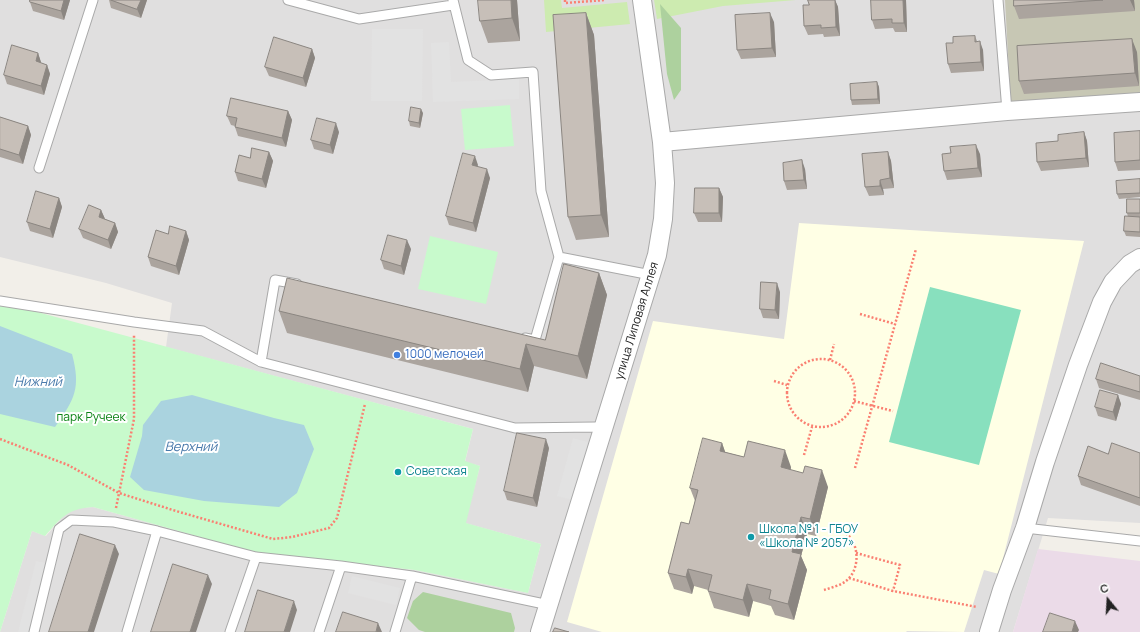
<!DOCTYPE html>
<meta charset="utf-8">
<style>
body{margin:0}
#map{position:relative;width:1140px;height:632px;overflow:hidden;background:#f2efe9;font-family:Manrope,sans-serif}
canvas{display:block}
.north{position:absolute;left:1088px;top:580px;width:40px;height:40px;-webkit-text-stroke:3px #fff;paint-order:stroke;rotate:342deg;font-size:11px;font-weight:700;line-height:16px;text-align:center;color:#222}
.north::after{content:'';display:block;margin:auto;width:14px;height:18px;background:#222;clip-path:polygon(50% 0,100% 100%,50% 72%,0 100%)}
</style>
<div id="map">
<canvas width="1140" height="632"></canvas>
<div class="north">С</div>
</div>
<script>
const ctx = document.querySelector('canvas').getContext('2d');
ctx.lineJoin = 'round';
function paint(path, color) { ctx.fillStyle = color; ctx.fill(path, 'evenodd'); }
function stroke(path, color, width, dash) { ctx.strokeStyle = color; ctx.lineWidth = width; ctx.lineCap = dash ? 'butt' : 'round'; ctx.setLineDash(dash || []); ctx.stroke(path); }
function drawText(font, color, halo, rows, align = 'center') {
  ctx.font = font + ' Manrope,sans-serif'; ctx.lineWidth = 4; ctx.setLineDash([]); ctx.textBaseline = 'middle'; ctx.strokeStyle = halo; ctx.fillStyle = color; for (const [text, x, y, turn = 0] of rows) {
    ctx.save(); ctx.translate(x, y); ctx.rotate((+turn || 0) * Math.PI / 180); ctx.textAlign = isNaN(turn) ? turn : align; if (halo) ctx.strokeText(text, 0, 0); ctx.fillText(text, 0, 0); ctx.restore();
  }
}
paint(new Path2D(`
 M0,0h1140v523l-92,-5 -35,114h-1013l32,-101 14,5 18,-21 14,-7 15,-1 164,46 158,17 113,23 13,-49 -76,-21 15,-57 -15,-4 8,-33 -307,-82 6,-44 -66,-20 -106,-26z`), '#e0dfdf');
paint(new Path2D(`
 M1038,549l102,12v71h-127z`), '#ebdbe8');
paint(new Path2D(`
 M799,223l285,18 -85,333 -15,-4 -20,62 -57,-1 -1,1h-304l-35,-10 86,-301 131,18z`), '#ffffe5');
paint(new Path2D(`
 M1005,0h135v99l-129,8z`), '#c7c7b4');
paint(new Path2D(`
 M544,0h17l1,8 65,-6 3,22 -84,8z
 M654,0h142l-73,6 -66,13z`), '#cdebb0');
paint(new Path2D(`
 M660,4l21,24v62l-7,10 -7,-26z
 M423,592l88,21 4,15 -1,4h-89l-6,-2 -12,-12 6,-17z`), '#add19e');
paint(new Path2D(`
 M510,105l4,41 -49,4 -4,-41z
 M430,236l68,16 -12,52 -68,-15z
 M0,302l473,127 -8,32 15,5 -14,57 75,21 -13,49 -113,-23 -158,-17 -164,-46c-26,2 -31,10 -48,29l-13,-5 -32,101z`), '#c8facc');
paint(new Path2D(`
 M930,287l91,23 -42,155 -90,-23z`), '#88e0be');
paint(new Path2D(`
 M372,29h51l-1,72h-51z
 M449,42l2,40 68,-3v20l-86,3 -2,-59z
 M573,438l15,4 -15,58 -16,-4z
 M36,561l11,2 -17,69h-12z
 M352,576l48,12 -4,17 -48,-12z`), '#e2e2e2');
paint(new Path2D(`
 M0,326l72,28c9,34 3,45 -17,73l-55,-13z
 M192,395l82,23 30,7 10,24 -17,44 -18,14 -75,-6 -60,-11 -14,-13 12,-41 1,-11 18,-24z`), '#aad3df');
const service = new Path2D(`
 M288,0l71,19 94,-14
 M453,0l15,60 23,15 42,-3 8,119 18,66 92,18
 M998,0l9,111
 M39,168l54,-168
 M297,284l-22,-4 -14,82 254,66 80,-1 9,1
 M0,301l134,21 69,9 58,31
 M525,338l10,2 24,-83
 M1025,528l115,13
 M34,632l25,-103 12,-9 43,2 43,9 99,26 85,9 71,10 137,29
 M127,632l30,-101
 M230,632l26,-75
 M319,632l22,-66
 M395,632l17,-56`);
const minor = new Path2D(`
 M662,142l345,-31 133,-9
 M540,632l117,-377 6,-36 2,-36 -3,-41 -20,-142
 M989,632l13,-42 23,-62 20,-66 33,-97 24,-63 11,-20 17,-18 10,-6`);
stroke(service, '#a9a9a9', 11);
stroke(minor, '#a9a9a9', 20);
stroke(new Path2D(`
 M565,0v3l40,-3
 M860,314l35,10
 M787 393a34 34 0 1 1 68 0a34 34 0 1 1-68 0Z
 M830,360l4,-16
 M774,381l13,4
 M854,401l39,10
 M0,439l68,26 51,28 57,18 97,28 19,-2 37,-9 8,-10 28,-114
 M804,455l8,-28
 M855,468l61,-219
 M116,508l18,-89v-84
 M856,553l44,12 -7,26
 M849,578l44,13 84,16
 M824,590c9,-3 20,-5 26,-13 9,-11 9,-31 -2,-42 -2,-2 -6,-3 -8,-5`), '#fa8072', 2.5, [2, 2]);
stroke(service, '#fff', 9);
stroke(minor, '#fff', 18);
paint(new Path2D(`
 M30,0h40l-6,20 -31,-9 -3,-9z
 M109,0h38l-6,18 -30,-10z
 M517,0l3,41 -32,2 -8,-22z
 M808,0h27l3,7 2,29 -16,1 -1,-3 -15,1 -4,-9 5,-21z
 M871,0h35l1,32h-12l-2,-4 -18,1 -3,-9z
 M1014,0h120l1,11 -116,8 -5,-13z
 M586,13l8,22 15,202 -33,3 -8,-23z
 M774,22l2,35 -35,2 -4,-9z
 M975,36l2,5 6,9 1,21 -33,2 -3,-9 5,-21z
 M312,49l3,9 -9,29 -37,-11 -4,-9z
 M1137,52l2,34 -115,8 -5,-13z
 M38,53l3,10 6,2 3,9 -6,21 -37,-11 -3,-9z
 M877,82l2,5 1,17 -28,1 -1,-5z
 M288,111l4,9 -6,27 -48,-11 -3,-9v-1l-4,-1 -4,-9z
 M423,113l-3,15 -10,-2 -1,-5z
 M0,117l28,9 3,9 -8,29 -23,-7z
 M1140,131v39l-22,1 -3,-9z
 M339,132l-6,22 -19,-5 -3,-9z
 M1084,132l3,9 2,26 -48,4 -4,-9z
 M269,152l4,9 -7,27 -28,-7 -3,-9 15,-14z
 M888,152l3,9 3,27 -11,1 1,6 -15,1 -4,-9z
 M980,154l2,23 -35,3 -3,-9z
 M478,165l-1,2 13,11 -14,54 -27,-7 -3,-9z
 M805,169l2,20 -20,1 -3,-9z
 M1140,179v18l-21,2 -2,-5z
 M719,188l4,9 -1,25h-24l-4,-9z
 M59,198l3,9 -9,31 -23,-7 -3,-9z
 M1140,199v38l-14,-1 -2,-5 4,-14 -1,-4z
 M101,210l4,9 10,4 3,9 -7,17 -28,-11 -4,-9z
 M186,231l3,9 -10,35 -28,-9 -3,-9 20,-23z
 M411,249l-7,26 -20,-6 -3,-9z
 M599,273l8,22 -20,84 -53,-13 -6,26 -241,-59 -8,-22 266,29z
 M780,292l-1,27 -16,-1 -3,-9z
 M1140,376v24l-41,-12 -3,-9z
 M1118,395l3,9 -5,17 -18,-5 -3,-9z
 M722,443l3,9 19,5 47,10v3l37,17 -12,49 -9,-2 -6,22 6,14 -13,50 -19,-5 -4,-9 -18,-5 -4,16 -35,-9 -6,-17v-1l-14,-4 -2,8 -18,-5 -6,-16 21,-49 6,-23 -5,-13z
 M549,448l-12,59 -30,-7 -3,-9z
 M1140,453v53l-59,-21 -3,-9 30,-22z`), '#aba49e');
paint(new Path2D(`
 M64,0h6l-6,20 -3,-9z
 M141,0h6l-6,18 -4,-9z
 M511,0h6l3,41 -8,-23z
 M835,0l3,7 2,29 -4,-9z
 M903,0h3l1,32 -3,-9z
 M1130,0h4l1,11z
 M586,13l8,22 15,202 -8,-22z
 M770,13l4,9 2,35 -4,-9z
 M1132,39l5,13 2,34 -4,-13z
 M980,41l3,9 1,21 -3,-9z
 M312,49l3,9 -9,29 -3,-9z
 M38,53l3,9 -2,8 -3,-9z
 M47,65l3,9 -6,21 -3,-9z
 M877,82l2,5 1,17 -2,-5z
 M421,109l2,4 -3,15 -1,-5z
 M288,111l4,9 -6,27 -4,-9z
 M336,123l3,9 -6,22 -3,-9z
 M28,126l3,9 -8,29 -4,-9z
 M1084,132l3,9 2,26 -3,-9z
 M976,145l4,9 2,23 -4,-9z
 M269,152l4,9 -7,27 -4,-9z
 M888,152l3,9 3,27 -4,-10z
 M475,156l3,9 -3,9 -3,-9z
 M802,160l3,9 2,20 -3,-9z
 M487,169l3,9 -14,54 -3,-9z
 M880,180l3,9 1,6 -4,-9z
 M719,188l4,9 -1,25 -3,-9z
 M59,198l3,9 -9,31 -3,-9z
 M101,210l4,9 -6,-2z
 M115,223l3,9 -7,17 -3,-9z
 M186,231l3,9 -10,35 -3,-9z
 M407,240l4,9 -7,26 -3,-9z
 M599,273l8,22 -20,84 -9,-23z
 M777,283l3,9 -1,27 -4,-9z
 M526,344l8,22 -6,26 -8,-23z
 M1118,395l3,9 -5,17 -3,-9z
 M546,439l3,9 -12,59 -4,-9z
 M722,443l6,17 -8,-9z
 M785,450l6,17 -4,17 -6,-17z
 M822,470l6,17 -12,49 -6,-17z
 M801,517l6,17 -6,22 6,14 -13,50 -6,-16 4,-52z
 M115,545l4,9 -25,78h-6z
 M688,569l6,17 -2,8 -6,-17z
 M208,575l4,9 -16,48h-6z
 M747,584l6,17 -4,16 -6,-17z
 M294,601l3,9 -7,22h-6z
 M1075,621l4,9 -1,2h-6z
 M378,623l4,9h-6z`), '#8b8681');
const building = new Path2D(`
 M30,0h34l-3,11 -31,-9z
 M111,0h30l-4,9z
 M478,0h33l1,18 -32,3z
 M808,0h27l1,27 -15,1v-3l-17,1 -1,-21h6z
 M871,0h32l1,23h-12v-4l-20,1z
 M1014,0h89l-89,6z
 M586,13l15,202 -33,2 -15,-202z
 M770,13l2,35 -35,2 -2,-35z
 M975,36v6l5,-1 1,21 -33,2 -2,-21h7v-6z
 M274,37l38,12 -9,29 -38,-11z
 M1132,39l3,34 -116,8 -2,-35z
 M12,45l26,8 -2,8 11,4 -6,21 -37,-11z
 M877,82l1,17 -27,1 -1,-16z
 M231,98l57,13 -6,27 -47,-11 2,-9 -10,-2z
 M411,107l10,2 -2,14 -10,-2z
 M0,117l28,9 -9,29 -19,-6z
 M317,118l19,5 -6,22 -19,-5z
 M1140,131v29l-25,2 -1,-29z
 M1084,132l2,26 -49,4 -1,-19 22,-2v-6z
 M976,145l2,23 -34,3 -2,-17 9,-1 -1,-6z
 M252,148l17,4 -7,27 -27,-7 4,-17 11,3z
 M888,152l2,26 -10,2v6l-15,1 -3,-33z
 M463,153l12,3 -3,9 15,4 -14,54 -27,-7z
 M802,160l2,20 -20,1 -1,-18z
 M1140,179v14l-23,1 -1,-13z
 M695,188h24v25h-25z
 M36,191l23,7 -9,31 -23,-7z
 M1127,199h13v14h-13z
 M89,205l12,5 -2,7 16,6 -7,17 -29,-11z
 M1125,216l15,1v15l-16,-1z
 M170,226l16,5 -10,35 -28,-9 8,-27 12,4z
 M388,235l19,5 -6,26 -20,-6z
 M564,264l35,9 -21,83 -52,-12 -6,25 -241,-58 8,-33 258,62z
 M761,282l16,1 -2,27 -15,-1z
 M1101,363l39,13v16l-44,-13z
 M1100,390l18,5 -5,17 -18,-5z
 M517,433l29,6 -13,59 -29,-7z
 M703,438l19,5 -2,8 24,6 4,-16 37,9 -4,17 22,6 2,-7 17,4 -12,49 -9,-2 -9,35 9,2 -13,50 -19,-5 2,-9 -24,-6 -4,16 -35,-9 4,-16 -24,-6 -2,8 -18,-4 13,-51 8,2 9,-34 -8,-2z
 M1112,443l28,10v45l-62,-22 10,-30 20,8z
 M80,534l35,11 -27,87h-39z
 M173,564l35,11 -18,57h-39z
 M258,590l36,11 -10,31h-39z
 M343,612l35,11 -2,9h-40z
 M1050,613l25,8 -3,11h-29z
 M555,628l14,4h-16z`);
paint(building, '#c7bfb8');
stroke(building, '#8b8681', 1);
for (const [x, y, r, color] of [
 [397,355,4,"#3f7fe0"],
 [398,472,4,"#0f9aa8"],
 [751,537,4,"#0f9aa8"]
]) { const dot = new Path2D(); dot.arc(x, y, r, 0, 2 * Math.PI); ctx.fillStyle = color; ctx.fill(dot); stroke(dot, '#fff', 1.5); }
drawText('12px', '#222', '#fff', [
 ["улица Липовая Аллея",637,321,-73]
]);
drawText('12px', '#366cbe', '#fff', [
 ["1000 мелочей",405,355]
], 'left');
drawText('12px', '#0c8416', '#fff', [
 ["парк Ручеек",91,418]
]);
drawText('12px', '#0d838f', '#fff', [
 ["Советская",406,472],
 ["Школа № 1 - ГБОУ",759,530],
 ["«Школа № 2057»",759,544]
], 'left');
drawText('italic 13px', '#4a7aab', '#fff', [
 ["Нижний",38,382],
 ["Верхний",191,447]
]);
</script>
